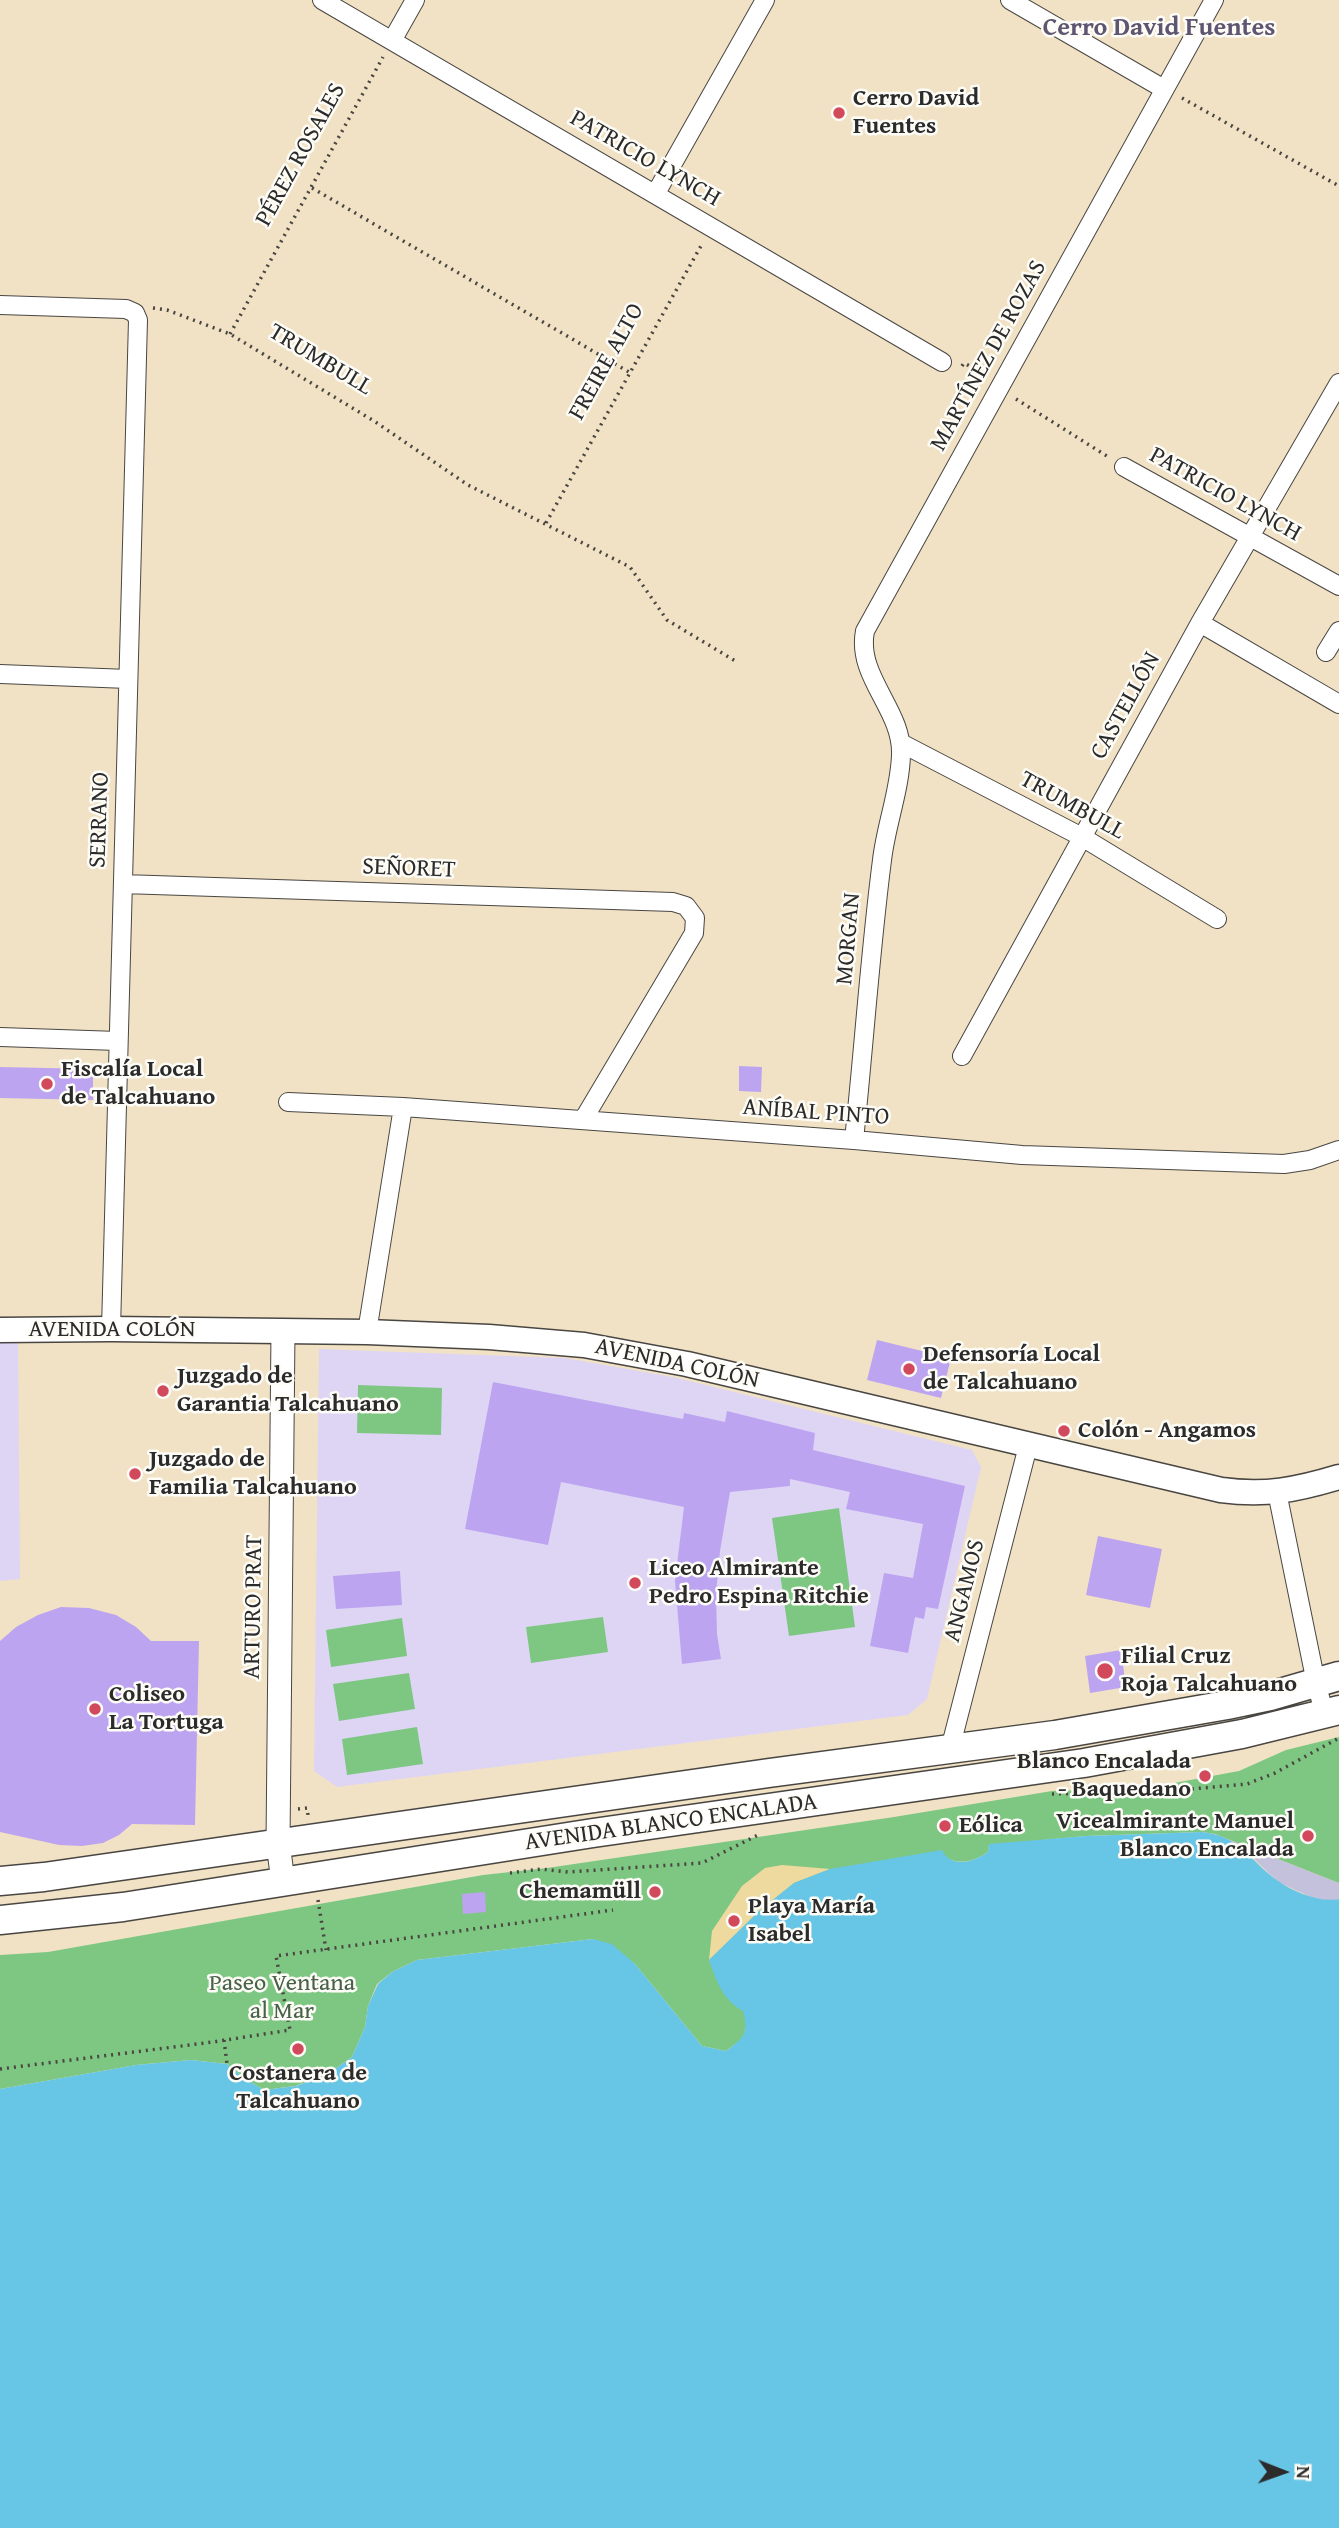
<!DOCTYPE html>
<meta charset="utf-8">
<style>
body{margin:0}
#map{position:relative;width:1339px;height:2528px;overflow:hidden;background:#f1e2c5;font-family:"Gentium Book Plus",serif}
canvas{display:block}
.north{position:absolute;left:1248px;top:2437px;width:70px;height:70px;-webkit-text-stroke:5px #fdfcf7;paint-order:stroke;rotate:91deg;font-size:19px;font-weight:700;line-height:28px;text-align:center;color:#2b2b2b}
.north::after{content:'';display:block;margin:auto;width:24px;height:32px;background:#2b2b2b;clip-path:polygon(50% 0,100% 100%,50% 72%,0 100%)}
</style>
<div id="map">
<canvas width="1339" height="2528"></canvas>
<div class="north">N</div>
</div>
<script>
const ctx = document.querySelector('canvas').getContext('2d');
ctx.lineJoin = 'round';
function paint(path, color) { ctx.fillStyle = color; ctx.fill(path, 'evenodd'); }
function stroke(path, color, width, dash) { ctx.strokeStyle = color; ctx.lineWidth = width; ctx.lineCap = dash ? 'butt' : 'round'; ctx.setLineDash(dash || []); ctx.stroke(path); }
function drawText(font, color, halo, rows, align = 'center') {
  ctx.font = font + ' "Gentium Book Plus",serif'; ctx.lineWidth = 5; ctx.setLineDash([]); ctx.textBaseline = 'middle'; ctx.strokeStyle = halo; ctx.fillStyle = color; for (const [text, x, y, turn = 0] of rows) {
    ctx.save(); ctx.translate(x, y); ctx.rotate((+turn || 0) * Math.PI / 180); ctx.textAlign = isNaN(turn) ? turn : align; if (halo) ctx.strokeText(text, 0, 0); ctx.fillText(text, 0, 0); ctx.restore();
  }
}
paint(new Path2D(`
 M0,1341h18l2,238 -20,2z
 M319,1349l246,9 108,19 299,73 9,17 -54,232 -19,16 -571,72 -23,-16z`), '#ded5f5');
paint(new Path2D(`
 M1215,1834l124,49v16l-9,2 -17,-3 -35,-16 -27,-26z`), '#c3c1db');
paint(new Path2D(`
 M358,1385l84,3 -1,47 -84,-2z
 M839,1508l16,119 -66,9 -17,-118z
 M603,1617l5,35 -77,11 -5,-36z
 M402,1618l5,38 -76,11 -5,-37z
 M409,1673l6,36 -76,12 -6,-37z
 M417,1727l6,37 -76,11 -5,-36z
 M1339,1737v146l-124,-49 -13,-2 -116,4 -97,9 -1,7c-13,9 -29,14 -43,5l-110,12 -88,156 -5,14 -16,12 -24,-5 -67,-82 -42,-25 -176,21 -25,12 -15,12 -9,22 -3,21 -13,30 -24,17 -33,12 -31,4 -20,-12 -17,-14 -36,-4 -55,5 -136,24v-134l48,-3 435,-77 64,-7 347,-51 158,-26 95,-3 92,-17 47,-21z`), '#7ec783');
paint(new Path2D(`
 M782,1865l48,4 -36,14 -34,28 -51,49 3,-29 30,-45 23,-18z`), '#eeda9e');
paint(new Path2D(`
 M1202,1832c38,4 48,29 76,49 16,11 42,22 61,18v629h-1339v-439l136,-24 55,-5 36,4 17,14 20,12 32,-4 32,-12 24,-17 13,-30 3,-21 10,-22 14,-12 25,-12 176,-21 19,5 23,20 67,82 24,5c18,-13 23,-18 17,-40 -21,-12 -26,-29 -34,-51l51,-50 34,-27 36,-14 112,-19c9,19 32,12 46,2l1,-8 97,-8z`), '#67c5e5');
paint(new Path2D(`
 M739,1066l23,1 -1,25 -22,-1z
 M0,1067l93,2v31l-93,-2z
 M877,1340l74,18 -10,40 -74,-18z
 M493,1382l190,37 1,-6 41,9 2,-11 88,22 -2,17 152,36 -27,123 -12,-2 -2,12 -9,-2 -7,36 -38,-7 14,-73 29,5 10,-54 -77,-15 4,-17 -60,-13v7l-60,6 -10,59 -4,43 1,40 4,25 -39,5 -7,-83 9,-74 -123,-25 -13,63 -83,-16z
 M1098,1536l64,13 -12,59 -64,-13z
 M400,1571l2,34 -66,4 -3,-33z
 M61,1607l28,1 27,7 20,12 15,14h48l-4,184 -63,-1 -13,11 -16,8 -21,3 -23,-1 -59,-13v-191l16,-14 22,-12z
 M1121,1650l5,37 -36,6 -5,-37z
 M485,1892l1,20 -23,2 -1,-20z`), '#bda4f0');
const minor = new Path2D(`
 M322,0l620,362
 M1010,0l154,89
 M393,39l22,-39
 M656,193l109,-193
 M0,305l126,4 9,4 3,7 -27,1009
 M1124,467l215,119
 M1200,623l139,81
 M1326,652l13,-21
 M0,674l128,5
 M901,743l181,94 135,82
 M123,884l550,18 13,4 9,12 -1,15 -111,187
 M0,1037l118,4
 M962,1056l238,-433 139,-240
 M288,1102l115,5 451,33 168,15 262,9 26,-4 29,-10
 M854,1140c10,-94 16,-187 28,-280 4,-35 18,-70 19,-105 2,-45 -45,-78 -36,-124l349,-631
 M367,1332l36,-225
 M1277,1492l39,191 9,32
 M950,1749l78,-303`);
const tertiary = new Path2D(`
 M283,1331l-5,512 5,39`);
const secondary = new Path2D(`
 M0,1330l111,-1 256,3 122,5 95,8 103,19 534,126c44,6 75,0 118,-13`);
const primary = new Path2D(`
 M0,1881l44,-4 725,-104 286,-38 172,-30 43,-9 69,-20
 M0,1920l123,-13 470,-74 491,-70 158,-29 97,-24`);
stroke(minor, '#494642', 20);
stroke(tertiary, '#494642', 25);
stroke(secondary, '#494642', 27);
stroke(primary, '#494642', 31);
stroke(new Path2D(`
 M1182,98l157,88
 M312,188l317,184
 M153,308l14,2 63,24 144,87 94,64 162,82 37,53 70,42
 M230,334l153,-277
 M962,366l2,-3 11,6 -8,16 10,6v-2
 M1016,399l94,59
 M546,523l156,-279
 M1052,1794l117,-3 78,-7 28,-11 64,-35
 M298,1809l9,-1 1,7
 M510,1873l31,-4 27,3 134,-9 56,-28
 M318,1900l8,50
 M224,2040l3,24
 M0,2069l213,-27 77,-12 -14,-74 337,-46`), '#494642', 3.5, [2, 5]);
stroke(minor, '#fff', 18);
stroke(tertiary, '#fff', 23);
stroke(secondary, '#fff', 24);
stroke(primary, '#fff', 28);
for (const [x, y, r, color] of [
 [839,113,7,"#d1495b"],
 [47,1084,7,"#d1495b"],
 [909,1369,7,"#d1495b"],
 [163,1391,7,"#d1495b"],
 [1064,1431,7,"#d1495b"],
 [135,1474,7,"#d1495b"],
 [635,1583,7,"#d1495b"],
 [1105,1671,9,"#d1495b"],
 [95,1709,7,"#d1495b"],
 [1205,1776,7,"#d1495b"],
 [945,1826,7,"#d1495b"],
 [1308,1836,7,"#d1495b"],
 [655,1892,7,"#d1495b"],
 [734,1921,7,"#d1495b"],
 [298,2049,7,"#d1495b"]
]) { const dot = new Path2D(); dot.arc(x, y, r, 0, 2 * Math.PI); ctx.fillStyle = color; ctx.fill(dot); stroke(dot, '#fdfcf7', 2.5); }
drawText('bold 24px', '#2b2b2b', '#fdfcf7', [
 ["Cerro David",853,99],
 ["Fuentes",853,127],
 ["Fiscalía Local",61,1070],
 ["de Talcahuano",61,1098],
 ["Defensoría Local",923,1355],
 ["de Talcahuano",923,1383],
 ["Juzgado de",177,1377],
 ["Garantia Talcahuano",177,1405],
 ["Colón - Angamos",1078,1431],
 ["Juzgado de",149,1460],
 ["Familia Talcahuano",149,1488],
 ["Liceo Almirante",649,1569],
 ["Pedro Espina Ritchie",649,1597],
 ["Filial Cruz",1121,1657],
 ["Roja Talcahuano",1121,1685],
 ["Coliseo",109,1695],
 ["La Tortuga",109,1723],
 ["Blanco Encalada",1191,1762,"right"],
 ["- Baquedano",1191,1790,"right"],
 ["Vicealmirante Manuel",1294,1822,"right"],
 ["Blanco Encalada",1294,1850,"right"],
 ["Eólica",959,1826],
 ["Chemamüll",641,1892,"right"],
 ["Playa María",748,1907],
 ["Isabel",748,1935],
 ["Costanera de",298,2074,"center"],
 ["Talcahuano",298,2102,"center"]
], 'left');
drawText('24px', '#2b2b2b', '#fdfcf7', [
 ["PÉREZ ROSALES",301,155,-61],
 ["PATRICIO LYNCH",645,159,30],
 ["MARTÍNEZ DE ROZAS",989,356,-61],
 ["TRUMBULL",320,360,31],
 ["FREIRE ALTO",607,362,-61],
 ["PATRICIO LYNCH",1225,495,29],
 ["CASTELLÓN",1126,706,-61],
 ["TRUMBULL",1072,806,29],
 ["SERRANO",100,820,-88],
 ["SEÑORET",409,869,2],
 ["MORGAN",849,939,-85],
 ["ANÍBAL PINTO",816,1113,4],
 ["AVENIDA COLÓN",112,1330],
 ["AVENIDA COLÓN",677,1364,12],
 ["ANGAMOS",965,1591,-76],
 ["ARTURO PRAT",254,1607,-89],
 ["AVENIDA BLANCO ENCALADA",671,1823,-8]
]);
drawText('24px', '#48624a', '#fdfcf7', [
 ["Paseo Ventana",282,1984],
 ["al Mar",282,2012]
]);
drawText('bold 26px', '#5e5570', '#fdfcf7', [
 ["Cerro David Fuentes",1159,28]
]);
</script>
